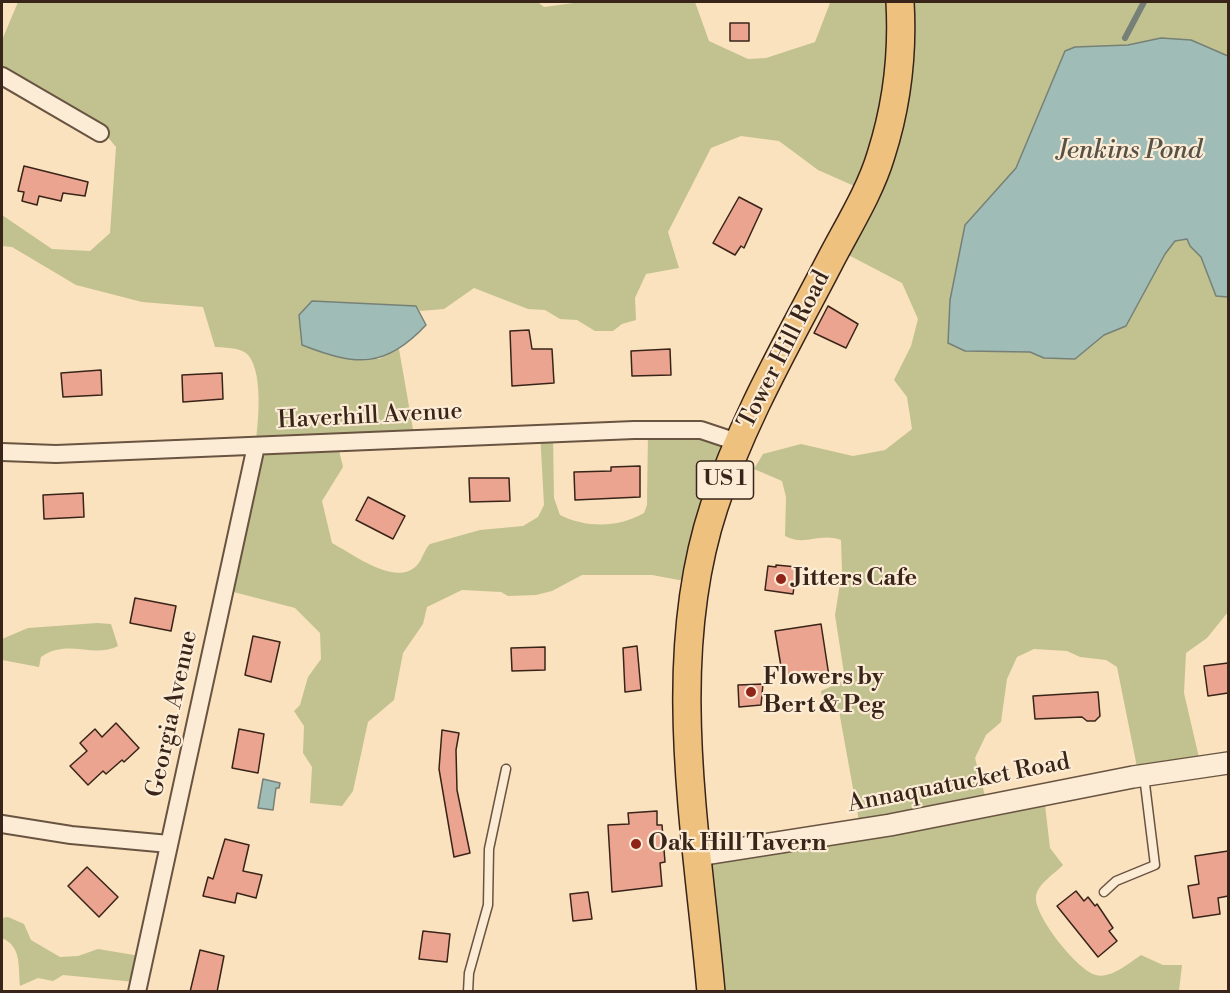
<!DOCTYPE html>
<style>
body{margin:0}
#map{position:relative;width:1230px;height:993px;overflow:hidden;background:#fbe2be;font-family:"Libre Bodoni",serif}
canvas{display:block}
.frame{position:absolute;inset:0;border:3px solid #382418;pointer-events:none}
</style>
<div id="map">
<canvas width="1230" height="993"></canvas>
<div class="frame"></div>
</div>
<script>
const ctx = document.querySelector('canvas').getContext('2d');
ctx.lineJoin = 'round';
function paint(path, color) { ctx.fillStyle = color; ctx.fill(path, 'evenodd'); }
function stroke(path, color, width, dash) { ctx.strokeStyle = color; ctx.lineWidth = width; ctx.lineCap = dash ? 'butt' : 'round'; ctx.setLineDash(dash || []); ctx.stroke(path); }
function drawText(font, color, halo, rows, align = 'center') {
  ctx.font = font + ' "Libre Bodoni",serif'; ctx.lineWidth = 4.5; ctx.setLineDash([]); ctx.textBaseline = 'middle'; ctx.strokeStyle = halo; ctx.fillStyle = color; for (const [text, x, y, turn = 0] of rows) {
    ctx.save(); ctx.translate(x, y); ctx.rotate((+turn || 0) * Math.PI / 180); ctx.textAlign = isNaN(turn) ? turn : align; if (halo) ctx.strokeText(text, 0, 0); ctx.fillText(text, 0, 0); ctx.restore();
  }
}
paint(new Path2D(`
 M18,2h520l6,5 37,-5h114l14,39 39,18 18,-1 49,-16 15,-39 398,-1v54l-37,-16 -30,-2 -33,7 -53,2 -10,4 -49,117 -51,57 -1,126 66,1 14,6 31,1 29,-24 22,-9 39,-72 10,-13 13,-2 2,7 11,11 15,39 12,1v315l-21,26 -21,15 -2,40 16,69 -62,10 -21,-105 -11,-7 -26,-3 -13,-6 -33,-2 -17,8 -10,22 -6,43 -15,13 -11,23 10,38h59l6,52 13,17c-9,9 -25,19 -27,31 -3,19 42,75 60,79 15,4 33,-12 45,-20l22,10h19l-3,26h-469l-12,-135 162,-29 -21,-116 -4,-10 -13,-4 -1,-6 24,-11 -10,-65 7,-44 -1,-31c-23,-8 -35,7 -56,-4l1,-39 -4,-16 -28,-12 9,-15 38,-10 52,12 32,-6 27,-21 -5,-32 -13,-17 17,-34 7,-27 -16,-36 -67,-35 26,-59 -43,-19 -39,-29 -38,-5 -30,12 -43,84 11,36 -33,6 -11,24 1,22 -14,4 -9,7h-18l-18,-11 -17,-1 -15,-9 -17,-1 -54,-21 -30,21 -24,2 -4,-5 -104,-5 -13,14 3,30 77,14 20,-10 15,86 -77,7 6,25 -21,34 10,42c21,11 66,46 86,21 5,-6 6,-14 12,-20l50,-14 43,-4 15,-9 6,-12 -4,-73 13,2 1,64 6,17c26,13 58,13 84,-2l3,-8 1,-75 89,9 -42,144 -43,-8h-70l-30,16 -16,4 -28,1 -7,-4 -39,-2 -35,17 -4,17 -20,29 -9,47 -26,22 -15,69 -11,15 -32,-3 2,-36 -9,-14 1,-27 -10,-15 6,-6 8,-28 13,-18 -1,-26 -25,-25 -69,-18c10,-48 51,-195 23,-234 -7,-9 -23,-8 -34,-9l-12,-40 -61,-5 -66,-17 -64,-38 -10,-1v-31l50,34 38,2 20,-18 6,-86 -10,-12 -104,-62v-33z
 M97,623l14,1 7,22c-25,13 -50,-8 -77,11l-2,10 -37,-7v-21l26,-11z
 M8,917l16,7 7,16 29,17 18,-1 20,-7 42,7 -5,26 -72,-7 -10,6 -15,-3 -18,8c-2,-20 2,-39 -18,-48v-20z`), '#c1c28f');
const water = new Path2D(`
 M1161,38l30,2 37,16v241l-12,-1 -15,-39 -11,-11 -3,-7 -12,2 -10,13 -39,72 -22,9 -29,24 -31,-1 -14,-6 -65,-1 -17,-8 2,-43 15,-75 51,-57 49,-117 10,-4 53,-2z
 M312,301l104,5 10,19c-41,44 -70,41 -124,20l-3,-30z
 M263,779l17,4 -1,5h-3l-3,22 -15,-2z`);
paint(water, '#9fbdb6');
stroke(water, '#768077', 1.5);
stroke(new Path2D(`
 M1125,38l19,-36`), '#768077', 6);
const building = new Path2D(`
 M730,23h19v18h-19z
 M24,166l64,16 -3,14 -22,-3 -2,8 -22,-5 -2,9 -15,-4 2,-9 -6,-1z
 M739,197l23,12 -18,39 -3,-2 -6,9 -22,-12z
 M828,306l30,18 -12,24 -32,-15z
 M529,330l3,19h20l2,34 -42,3 -2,-55z
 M670,349l1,26 -39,1 -1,-25z
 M101,370l1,25 -39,2 -2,-24z
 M222,373l1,26 -40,3 -1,-27z
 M640,466v31l-65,3 -1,-28 37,-1v-4z
 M469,478h40l1,23 -40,1z
 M83,493l1,24 -40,2 -1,-24z
 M368,497l37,19 -12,23 -37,-19z
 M776,565l21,2 -4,27 -28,-4 3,-24 8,1z
 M135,598l41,8 -5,25 -41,-8z
 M821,624l8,52 -45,8 -9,-53z
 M253,636l27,6 -9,40 -26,-7z
 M637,646l4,44 -16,2 -2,-44z
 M545,647v23l-33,1 -1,-23z
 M1228,663v30l-20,3 -4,-30z
 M763,684l-2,21 -22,2 -1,-22z
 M1098,692l2,24 -5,5h-8l-5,-4 -47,2 -2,-23z
 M116,723l23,25 -15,14 -2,-2 -16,14 -3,-3 -15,14 -18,-19 17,-15 -7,-8 15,-14 7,8z
 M239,729l25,5 -6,39 -26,-5z
 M442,730l17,3 -3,17 1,40 13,63 -16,4 -15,-88z
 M657,811v14h5l3,37 -5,1 2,23 -50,6 -4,-67 21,-1 -1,-11z
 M225,839l24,6 -6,26 19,4 -6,23 -19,-5 -2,10 -32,-7 5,-19 5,2z
 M1228,851v45l-10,2 2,16 -27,4 -5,-32 11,-2 -4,-28z
 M87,867l31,30 -19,20 -31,-31z
 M1076,891l8,10 4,-4 7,9 2,-2 16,24 -4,3 8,10 -19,16 -41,-51z
 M588,892l4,27 -19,2 -3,-27z
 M423,931l27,3 -3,28 -28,-3z
 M200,950l24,6 -7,36h-27z`);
paint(building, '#eba490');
stroke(building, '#382418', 1.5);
const service = new Path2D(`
 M1104,892l12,-11 39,-16 -11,-89
 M468,992l1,-19 19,-68 1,-56 17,-80`);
const minor = new Path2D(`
 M2,76l98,57
 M2,452l54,2 578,-24h67l39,13
 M2,824l69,11 98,9
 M137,992l119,-546`);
const tertiary = new Path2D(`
 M699,855l191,-30 243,-48 95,-14`);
const primary = new Path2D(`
 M711,992c-14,-159 -48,-330 3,-485 28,-86 74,-165 115,-244 18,-35 41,-71 52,-108 16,-50 22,-101 19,-153`);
stroke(service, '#695442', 11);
stroke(minor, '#695442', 20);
stroke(tertiary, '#695442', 24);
stroke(primary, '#382418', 30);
stroke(service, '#fcecd5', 8);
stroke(minor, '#fcecd5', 16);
stroke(tertiary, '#fcecd5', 21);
stroke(primary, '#eec17f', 27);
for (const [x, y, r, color] of [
 [781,579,6,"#8f2418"],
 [751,692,6,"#8f2418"],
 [636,844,6,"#8f2418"]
]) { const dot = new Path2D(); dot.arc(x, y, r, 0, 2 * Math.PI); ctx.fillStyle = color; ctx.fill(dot); stroke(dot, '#fcecd5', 2); }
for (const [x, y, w] of [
 [725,480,57]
]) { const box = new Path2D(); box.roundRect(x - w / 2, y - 19, w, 38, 4.5); ctx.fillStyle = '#fcecd5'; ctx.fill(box); stroke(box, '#382418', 1.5); }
drawText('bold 22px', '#382418', null, [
 ["US 1",725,480]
]);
drawText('24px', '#382418', '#fcecd5', [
 ["Tower Hill Road",785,350,-63],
 ["Haverhill Avenue",370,417,-3],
 ["Georgia Avenue",173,714,-78],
 ["Annaquatucket Road",959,784,-11]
]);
drawText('bold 24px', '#382418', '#fcecd5', [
 ["Jitters Cafe",793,579],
 ["Flowers by",763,678],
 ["Bert & Peg",763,706],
 ["Oak Hill Tavern",648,844]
], 'left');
drawText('italic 26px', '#575247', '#fcecd5', [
 ["Jenkins Pond",1130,152]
]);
</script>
